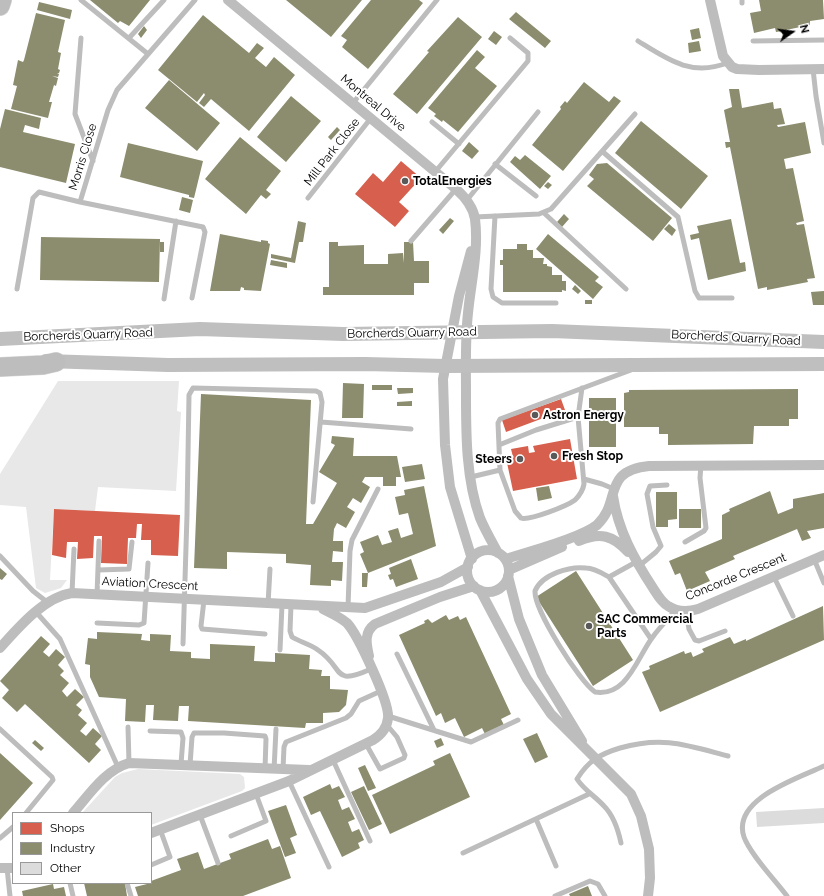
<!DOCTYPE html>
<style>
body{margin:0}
#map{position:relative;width:824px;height:896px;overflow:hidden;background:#fff;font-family:Raleway,sans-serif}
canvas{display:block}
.legend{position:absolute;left:12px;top:812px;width:140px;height:72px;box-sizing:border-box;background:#fff;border:1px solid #999;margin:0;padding:5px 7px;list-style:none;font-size:12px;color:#000}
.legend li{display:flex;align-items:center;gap:8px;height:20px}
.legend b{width:20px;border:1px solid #999}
.north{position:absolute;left:772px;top:12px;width:40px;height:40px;-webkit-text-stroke:3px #fff;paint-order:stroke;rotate:76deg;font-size:11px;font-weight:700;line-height:16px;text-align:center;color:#000}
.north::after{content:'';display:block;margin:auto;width:14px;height:18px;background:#000;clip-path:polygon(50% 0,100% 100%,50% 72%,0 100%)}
</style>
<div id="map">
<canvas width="824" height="896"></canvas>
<ul class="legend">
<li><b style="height:11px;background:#d6604d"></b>Shops</li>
<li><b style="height:11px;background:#8c8c6e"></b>Industry</li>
<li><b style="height:11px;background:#dcdcdc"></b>Other</li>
</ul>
<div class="north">N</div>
</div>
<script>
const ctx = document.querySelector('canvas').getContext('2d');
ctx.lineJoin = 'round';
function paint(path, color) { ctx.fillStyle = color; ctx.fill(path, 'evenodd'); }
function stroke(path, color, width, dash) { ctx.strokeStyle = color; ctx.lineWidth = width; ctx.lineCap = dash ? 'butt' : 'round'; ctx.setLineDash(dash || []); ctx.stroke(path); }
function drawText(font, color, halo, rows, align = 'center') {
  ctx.font = font + ' Raleway,sans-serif'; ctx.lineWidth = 4; ctx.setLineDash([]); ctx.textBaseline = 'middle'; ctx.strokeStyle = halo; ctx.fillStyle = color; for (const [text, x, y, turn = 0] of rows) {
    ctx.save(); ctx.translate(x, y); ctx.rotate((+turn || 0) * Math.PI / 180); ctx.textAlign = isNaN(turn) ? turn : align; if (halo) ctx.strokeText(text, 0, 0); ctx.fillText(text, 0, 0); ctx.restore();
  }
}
paint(new Path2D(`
 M58,381h121l-2,30 4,1 -5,79 -78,-4 -3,24 -41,-2 -4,71h17l-6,8 -16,5 -9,-5 -10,-81 -26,-2v-31z
 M138,769l102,5 4,3 1,11 -3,3 -91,34v-12h-69l33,-36 7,-4z`), '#e8e8e8');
paint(new Path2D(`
 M401,161l20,17 -22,24 10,9 -14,16 -40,-33 18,-21 10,9z
 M561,399l4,11 -59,22 -4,-12z
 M570,439l7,40 -64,12 -7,-33 7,-1 -2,-8 17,-3 1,7 6,-1 -2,-6z
 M54,509l126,6 -2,41 -27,-1v-15h-10l1,-16h-5l-1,14h-8l-1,26 -26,-1 1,-27h-8l-1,22 -16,1 1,-17h-11l-1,16 -14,-3z`), '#d6604d');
paint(new Path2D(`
 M90,0h60l-21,26 -9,-5 -2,2z
 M286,0h76l-31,37z
 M371,0h48l4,3 -55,66 -26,-22 5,-7 -6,-4z
 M759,0h64l1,19 -14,2v4l-24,5 2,3 -2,3 -4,-2v-3l-6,1 -1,-4 -21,5 -4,-20 11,-2z
 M39,2l33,8 -2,9 -33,-9z
 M516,12l35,29 -6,7 -36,-29z
 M36,13l29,7 -7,32 3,1 -3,16 2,1 -1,3 -2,1h2l-1,3 -6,-1 6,2 -2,8 -2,-1 -5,17h3l-4,16 -37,-9 6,-23 -4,-1 5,-25 5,2 1,-2z
 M203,15l46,38 8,-10 7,5 -9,10 11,9 8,-10 21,18 -46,56 -38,-32 -7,8 -5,-4 6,-8 -1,-2 -7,9 -39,-32z
 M458,17l24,20 -65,77 -24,-20 36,-42 -2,-1z
 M144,26l3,4 -6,8 -3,-4z
 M699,28l2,10 -9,2 -2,-10z
 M494,31l8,6 -6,8 -8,-6z
 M699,41l2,10 -12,2 -1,-10z
 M477,50l8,7 -10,11 22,18 -39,46 -15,-12 -1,2 -8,-6 2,-2 -8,-6z
 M169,80l51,43 -23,28 -52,-43z
 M584,82l25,20 5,-6 7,5 -58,70 -31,-26 29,-36 -1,-2 5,-6 2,2z
 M729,89h10l3,19 31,-6 1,7 7,-1 4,16 -8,1 1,2 27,-5 6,31 -27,6 2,10 7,-1 11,53 -8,2 1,2 7,-1 11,54 -8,1 1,3 -41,8v-3l-9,2 -28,-142 -4,1 -1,-6h5l-6,-32 8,-3z
 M291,96l30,25 -35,41 -29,-25z
 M5,109l36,9 -2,11 -14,-4 -2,7 52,12 -9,39 -66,-16v-38z
 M641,121l67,55 -27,33 -66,-56z
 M337,127l3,3 -9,10 -3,-3z
 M240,137l41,34 -15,19 5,4 -5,5 -5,-4 -15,19 -41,-35z
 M469,142l10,9 -7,8 -10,-8z
 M128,143l75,18 -9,37 -5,-1v-2l-69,-18z
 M525,155l26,21 -11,13 -30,-27 5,-6 5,4z
 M607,163l65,55 -19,23 -66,-55 7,-7 -5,-4 8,-11z
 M548,182l4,3 -4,4 -4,-3z
 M182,197l11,3 -3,13 -11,-3z
 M564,214l5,5 -7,8 -5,-5z
 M450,218l4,3 -11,13 -4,-4z
 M731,219l9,44 5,-1 1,9 -38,9 -9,-42 -8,2 -1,-5 9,-2 -2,-7z
 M298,221l8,2 -3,19h-4l-4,21 -24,-5v-4l20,4z
 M669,224l7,6 -4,6 -8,-7z
 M220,234l41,8v-2l7,1v2l2,1 -9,47 -17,-1v-2l-3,-1 -1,4h-30z
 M548,234l51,43 -4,4 8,6 -10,12 -57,-50z
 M41,237l119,2 -1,43 -119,-2z
 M160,242h4v10h-4z
 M329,242h9v4l26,-1v19h24v-10l15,-1 1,10v-21h9l1,19h15v22h-15v12h-91v-8h6z
 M517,244h10v6h6v8h11l-1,6h4v2l5,1v8h10v6h4v10l-4,-1v2h-59v-27h-3v-5h3v-11h14z
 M271,260l16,3v5l-17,-3z
 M575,285l6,6 -3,3 -6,-5z
 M824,291v14h-11l-2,-13z
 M585,300h7v4h-7z
 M343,383l21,1 -1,34h-21z
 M372,385h20v5h-20z
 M397,388h16v5l-15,1z
 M798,389v30h-9v7h-35l-1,18 -85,1v-11h-9v-7h-35v-34l5,-1v-2z
 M201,394l110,6 -5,124h7l24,-41 -18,-11 16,-27 -4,-2 1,-7 22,2 -1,18h44l4,21h-5v9h-13v-9h-18l-3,5 8,5 -9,16 -8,-5 -6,9 8,5 -9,16 -9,-5 -3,6 -1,12h10v11l-10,-1 -1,11h11l-1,19 -11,-1v6l-21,-1 1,-20 -25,-2v-9l-59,-2v17l-33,-1z
 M589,398h27v49h-27z
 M412,401v5h-15v-4z
 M422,464l3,15 -20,3 -3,-15z
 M424,486l12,60 -68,27 -8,-19 4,-2 -4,-10 18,-7 4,10 10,-3 -4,-11 10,-3 3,10 12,-4 -5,-21 -9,2 -4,-18 10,-2 -1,-5z
 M549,486l3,12 -14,3 -2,-13z
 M770,491l8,23 15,-6v-9l31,-6v35l-17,3 4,7 -9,3 -5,-12 -64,27 2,3 -30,13 5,9 -23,10 -7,-18 -5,2 -6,-14 53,-22v-24l8,-4 -1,-2z
 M656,492h21v27l-9,1v7h-12z
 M679,509h22v19h-22z
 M411,559l7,20 -22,8 -3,-8 -3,1 -2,-5 3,-1 -2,-6z
 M0,568l7,6 -5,6 -2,-1z
 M576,571l57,89 -40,26 -57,-89z
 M362,573h6l-1,14h-5z
 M823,606l1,34 -164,72 -18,-40 8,-3 -1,-3 35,-15 1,3 6,-2 2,5 11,-5 -2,-3 28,-12 4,7 12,-5v2z
 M446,615l3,5 9,-4 2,4 6,-3 45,97 -10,5 3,6 -19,9 -3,-6 -18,9 -9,-19 -10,5 -4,-10 -5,3 -37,-81 26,-12 -1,-2 4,-2 4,4z
 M97,632l45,2 -1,6 9,1v-7l21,1 -1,16 21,1v6l19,1v-15l45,2 -1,15 21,1v-9l35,2 -1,14 13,1 -1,6h9v13l18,1 -2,15 -7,7 -16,1v10h-17l-1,5 -117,-7 1,-15h-10l-1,15 -25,-1 1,-15h-8l-1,17 -20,-1 1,-22 -27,-2 -9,-20v-12l-5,-1 3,-26 9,1z
 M41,636l9,8 -7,8 6,5 7,-8 9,8 -7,8 6,6 -4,4 9,8 -7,8 5,6 8,-8 9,8 -8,8 6,5 -4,5 9,8 -7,8 6,5 7,-8 9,8 -7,8 6,6 -12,13 -64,-59 -8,8 -15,-14 7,-8 -9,-9z
 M537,733l11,24 -13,6 -12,-24z
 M441,738l3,7 -7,3 -3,-7z
 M35,740l9,8 -3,3 -9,-8z
 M0,753l33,30 -33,37z
 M450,753l20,44 -80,37 -18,-39 63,-30 -2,-4z
 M365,765l11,23 -8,3 -10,-23z
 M330,784l2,5 7,-3 6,11 -7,3 4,10 7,-3 6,12 -7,3 4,10 7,-3 5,11 -6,3 2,5 -18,9 -22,-46 -9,4 -8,-18z
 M364,786l18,38 -13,6 -18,-38z
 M286,805l11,30 -7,3 6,15 -11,4 -17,-46z
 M268,839l4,10 8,-3 11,32 -48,18h-105l-3,-9 16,-4v-2l30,-11 -4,-11 21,-7 6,17 27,-10 -2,-5z
 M84,883h41l2,13h-40z
 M53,884l1,5 10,-2 2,9h-43l-1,-5z
 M588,886l4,10h-22l-1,-2z`), '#8c8c6e');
paint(new Path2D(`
 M824,808v15l-67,4 -1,-15z`), '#dcdcdc');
const motorway = new Path2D(`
 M0,6l2,-6
 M0,367l43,-2 13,-3`);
stroke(motorway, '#dbdbdb', 20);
stroke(new Path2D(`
 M81,0l67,54
 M742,0v3
 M81,38l-6,76 18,47
 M129,38l35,-38
 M638,41c29,18 53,36 89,22
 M753,41l71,-1
 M813,69l3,27 8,47
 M353,103l84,-103
 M432,122l27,22
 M603,152l75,65 17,74 4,7h33
 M495,164l41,32
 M435,172l93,-111v-8l-18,-15
 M308,198l63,-80
 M467,200l71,-88
 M544,213l82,76
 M495,216l-4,73 2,8 9,6h54
 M475,217l64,-3 12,-5 84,-95
 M411,241l45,-52
 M17,289l16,-91 6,-6 41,10
 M192,298l13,-66 -2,-5 -123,-25 28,-92 9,-20 78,-90
 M164,299l12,-78
 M321,422l90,7
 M499,445l37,-15 42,-13
 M500,470l15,41 6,7c8,3 46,-12 54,-18 4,-4 8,-10 9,-16l-6,-67 4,-29
 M471,477l29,-7 -2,-47 2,-4 131,-49
 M584,479l18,5 12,5
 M685,542l19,-11 2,-3 -6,-50 1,-13
 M0,556l33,35 14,11
 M814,559l10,24
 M636,562l-27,15 42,62
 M639,566l17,-14 5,-6 -8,-19 -6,-33 3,-8 17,-1
 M98,570l31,-1 3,-27
 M609,577c-7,-4 -15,-9 -23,-9 -16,-2 -44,6 -51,23 -1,19 44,90 60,101 32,5 42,-34 57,-54 7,-10 16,-19 24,-28
 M774,577l19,39
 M72,593l2,-44
 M97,595l2,-54
 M204,600l-3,26 1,3 63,5
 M268,604l2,-35
 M291,605l-1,26 2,6c8,5 18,7 26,13 27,18 13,37 53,19
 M348,607l2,-56 2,-11 26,-51
 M686,611l3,18 6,11 4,1 26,-10
 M36,612l24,27 58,128
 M97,623l42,2 5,-2 4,-60
 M183,644l4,-129 2,-120 4,-7 123,3 4,2 2,9 -9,100
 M280,650l2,-45
 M397,654l37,76
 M388,716l83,26 47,-22
 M128,727l1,36
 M0,729l52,48 1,3 -27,33
 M150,731l31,1 2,6 -2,26
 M366,744l14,25 24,-11 1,-3 -8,-18 -11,-13
 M333,760l37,81
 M190,765l2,-28 2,-4h30l41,3 1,3 -1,30
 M283,769l1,-22 2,-5 60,-24 5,-4 8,-13 22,-10
 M274,770l2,-41
 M289,781l40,86
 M200,815l18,48
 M536,819l20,47
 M231,836l35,-15 -10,-27
 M0,838l13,-11
 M621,843c-3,-14 -7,-27 -17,-37 -9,-10 -20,-16 -27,-27 11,-18 23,-25 43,-31 43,-12 66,-3 108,8
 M463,853l126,-59
 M151,865l19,-8 -10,-28
 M7,868l3,28
 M70,883l3,13
 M127,883l4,13
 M555,896l35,-15 8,3 7,12
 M787,896c-12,-16 -37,-42 -43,-59 -13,-38 55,-59 80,-71`), '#bdbdbd', 5);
stroke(new Path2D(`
 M228,0l228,189c9,8 17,17 19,30 4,31 -4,63 -7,94 -3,27 -2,54 -2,82 0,40 0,84 14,123 5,12 12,24 18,35
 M710,0l13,56 9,11 5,2 22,1 65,-1
 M471,251l-12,45 -16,83 2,66 5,42 22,72
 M613,496c5,34 21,63 40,92 4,6 8,14 15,18 9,6 20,6 30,3l126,-54
 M579,541c21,-9 34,-6 49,11
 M467 571a21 21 0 1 1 42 0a21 21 0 1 1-42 0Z
 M505,559c21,-6 76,-21 92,-34 25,-23 4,-54 52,-59l175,-1
 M509,570l53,-23
 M508,576l11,43 23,56 40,66
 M480,590l47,89 24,35 80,80 10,22 8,33 1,29 -2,18
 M0,648c18,-20 44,-51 72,-55l293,15 76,-26 27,-15
 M369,656c-3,-13 -5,-24 6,-32l65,-27 34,-11
 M73,813c16,-18 32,-43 56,-50l180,7
 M151,833l138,-52 84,-41c8,-5 14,-12 15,-22 2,-15 -30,-83 -41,-95 -7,-6 -16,-10 -24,-14
 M0,868h13`), '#bdbdbd', 10);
stroke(new Path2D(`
 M0,339l200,-10 143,5 209,-3 272,11
 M46,361l122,4 197,-1 81,2 378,-2`), '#bfbfbf', 14);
stroke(motorway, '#bdbdbd', 19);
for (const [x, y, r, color] of [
 [405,181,4,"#595959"],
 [535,415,4,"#595959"],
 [554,456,4,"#595959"],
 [520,459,4,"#595959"],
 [589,626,4,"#595959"]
]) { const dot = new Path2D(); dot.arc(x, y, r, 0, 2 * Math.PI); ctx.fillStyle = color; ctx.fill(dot); stroke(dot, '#fff', 1.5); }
drawText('12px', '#000', '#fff', [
 ["Montreal Drive",373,103,40],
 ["Mill Park Close",332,152,-52],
 ["Morris Close",83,157,-73],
 ["Borcherds Quarry Road",412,333,-1],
 ["Borcherds Quarry Road",88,335,-2],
 ["Borcherds Quarry Road",736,338,3],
 ["Concorde Crescent",736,577,-22],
 ["Aviation Crescent",150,584,3]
]);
drawText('bold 12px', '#000', '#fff', [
 ["TotalEnergies",413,181],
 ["Astron Energy",543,415],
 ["Fresh Stop",562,456],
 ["Steers",512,459,"right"],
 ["SAC Commercial",597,619],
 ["Parts",597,633]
], 'left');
</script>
